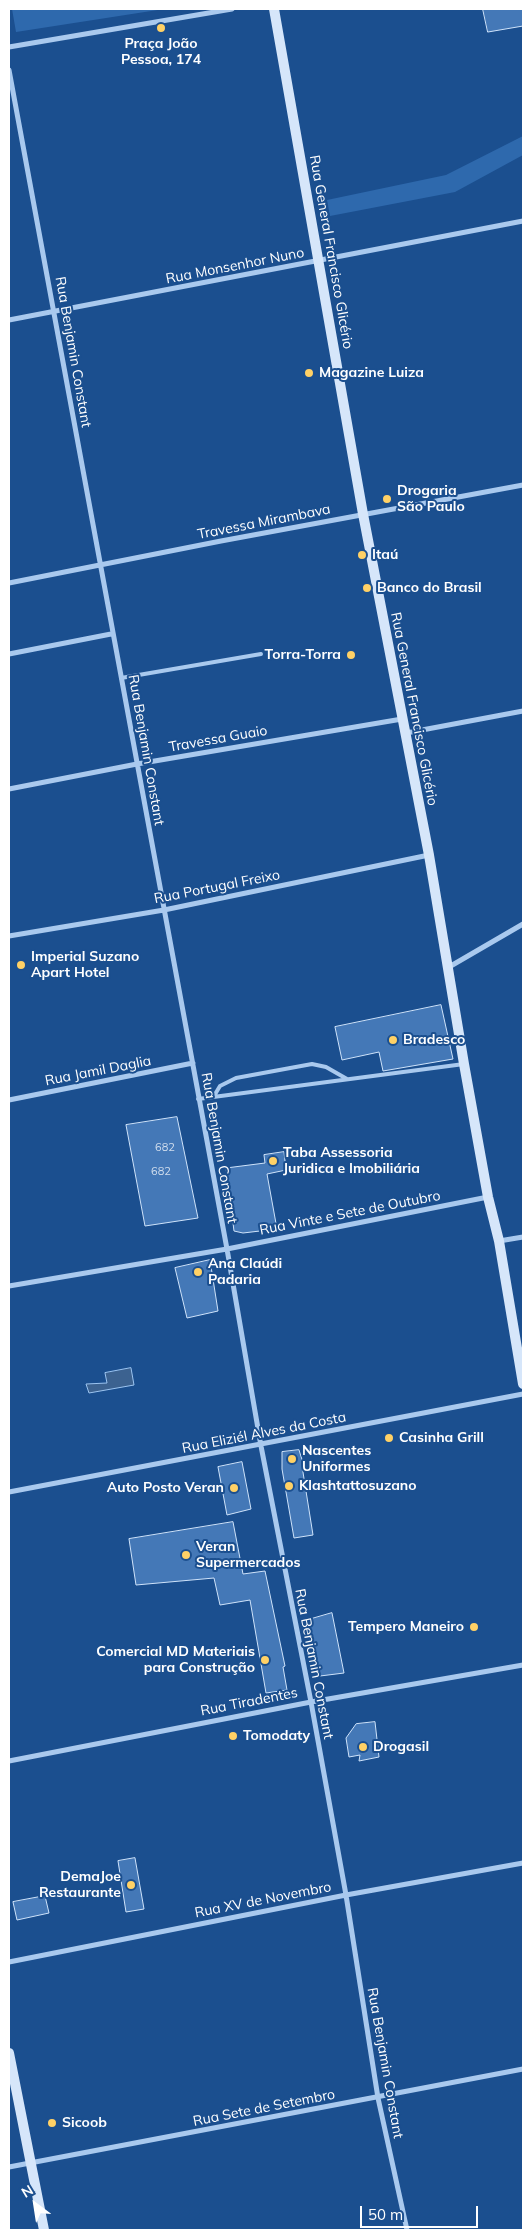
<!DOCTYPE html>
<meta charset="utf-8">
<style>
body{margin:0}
#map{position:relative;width:532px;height:2239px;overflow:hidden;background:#1b4f8f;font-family:Mulish,sans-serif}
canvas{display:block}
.frame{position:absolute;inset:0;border:10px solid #fff;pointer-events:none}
.north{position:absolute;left:10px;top:2179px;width:50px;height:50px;-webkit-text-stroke:4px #1b4f8f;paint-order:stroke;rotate:329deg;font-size:14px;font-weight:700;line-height:20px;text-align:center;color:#fff}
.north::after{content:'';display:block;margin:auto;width:18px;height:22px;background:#fff;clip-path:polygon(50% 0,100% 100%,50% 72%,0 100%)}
.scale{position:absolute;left:360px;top:2206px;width:118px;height:22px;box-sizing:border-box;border:2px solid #fff;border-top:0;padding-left:6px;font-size:15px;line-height:18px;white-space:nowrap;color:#fff;-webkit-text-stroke:4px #1b4f8f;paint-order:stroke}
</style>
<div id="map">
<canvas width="532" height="2239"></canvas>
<div class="frame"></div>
<div class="north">N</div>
<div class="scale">50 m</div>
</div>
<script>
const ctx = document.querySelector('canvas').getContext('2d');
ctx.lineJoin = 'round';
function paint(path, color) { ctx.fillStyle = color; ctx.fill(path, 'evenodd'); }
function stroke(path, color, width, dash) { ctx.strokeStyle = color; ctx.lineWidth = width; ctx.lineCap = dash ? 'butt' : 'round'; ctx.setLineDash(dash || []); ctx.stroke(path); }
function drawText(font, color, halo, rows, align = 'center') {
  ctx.font = font + ' Mulish,sans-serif'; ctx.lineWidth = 4; ctx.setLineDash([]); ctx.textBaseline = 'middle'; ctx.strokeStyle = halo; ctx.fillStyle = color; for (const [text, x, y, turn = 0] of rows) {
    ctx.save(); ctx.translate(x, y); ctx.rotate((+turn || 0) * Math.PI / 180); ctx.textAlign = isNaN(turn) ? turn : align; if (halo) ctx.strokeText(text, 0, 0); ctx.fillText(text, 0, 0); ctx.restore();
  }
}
paint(new Path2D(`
 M12,9h152l-148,23z
 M523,136v19l-68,37 -125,24 -3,-16 119,-25z`), '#2e69ad');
const water = new Path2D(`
 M131,1368l3,17 -45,8 -3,-9 21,-1 -2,-10z`);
paint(water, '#3c6290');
stroke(water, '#9cc4f0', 1);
const building = new Path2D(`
 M483,9h40v17l-35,6z
 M441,1005l12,54 -70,12 -4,-19 -37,8 -7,-33z
 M177,1117l21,101 -53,8 -19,-101z
 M284,1152l2,18 -19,4 10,55 -34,4 -9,-2 -8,-63 39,-5 -1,-8z
 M210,1260l8,51 -31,7 -12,-50z
 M299,1450l5,16h-2l11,69 -19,3 -12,-69v-17z
 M242,1462l9,47 -24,6 -9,-48z
 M233,1522l10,52 22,-3 20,95 -2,1 4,23 -21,3 -16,-93 -30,5 -6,-27 -78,7 -7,-46z
 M332,1613l12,60 -24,3 -12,-56z
 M375,1722l4,35 -20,4 1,-6 -11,2 -3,-19 10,-14z
 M135,1858l9,51 -18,3 -8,-51z
 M45,1896l4,17 -32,7 -4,-18z`);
paint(building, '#4478b7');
stroke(building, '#cfe3fa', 1);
stroke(new Path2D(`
 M121,678l140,-24
 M214,1096l6,-10 16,-8 76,-14 14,3 21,12
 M198,1099l266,-35`), '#a9c9ee', 4);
stroke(new Path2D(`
 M9,47l223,-38
 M9,70l218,1179 34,197 50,256 35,193 32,203 29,132
 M9,320l514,-99
 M9,583l212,-42 302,-56
 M9,654l102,-20
 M406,733l117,-22
 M9,789l128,-25 265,-45
 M9,936l155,-26 265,-55
 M449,967l74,-43
 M9,1100l184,-37
 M499,1241l24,-4
 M9,1286l218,-37 261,-52
 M9,1492l514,-98
 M9,1761l302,-59 212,-37
 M9,1962l337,-67 177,-32
 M9,2167l514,-98`), '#a9c9ee', 5);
stroke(new Path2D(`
 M274,9l89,505 66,341 35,209 24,133 11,44 24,143
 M9,2053l35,177`), '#d6e6fa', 10);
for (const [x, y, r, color] of [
 [161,28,5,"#ffd166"],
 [309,373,5,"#ffd166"],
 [387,499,5,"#ffd166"],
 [362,555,5,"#ffd166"],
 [367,588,5,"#ffd166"],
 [351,655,5,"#ffd166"],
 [21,965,5,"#ffd166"],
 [393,1040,5,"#ffd166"],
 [273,1161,5,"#ffd166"],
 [198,1272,5,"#ffd166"],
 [389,1438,5,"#ffd166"],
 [292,1459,5,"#ffd166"],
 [289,1486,5,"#ffd166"],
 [234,1488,5,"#ffd166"],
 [186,1555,5,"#ffd166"],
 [474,1627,5,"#ffd166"],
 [265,1660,5,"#ffd166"],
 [233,1736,5,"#ffd166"],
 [363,1747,5,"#ffd166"],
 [131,1885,5,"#ffd166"],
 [52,2123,5,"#ffd166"]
]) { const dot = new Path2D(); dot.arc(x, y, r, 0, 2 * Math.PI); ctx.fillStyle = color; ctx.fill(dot); stroke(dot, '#1b4f8f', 2); }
drawText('11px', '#d0dded', null, [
 ["682",165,1148],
 ["682",161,1172]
]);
drawText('bold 14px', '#fff', '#1b4f8f', [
 ["Praça João",161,44,"center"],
 ["Pessoa, 174",161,60,"center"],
 ["Magazine Luiza",319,373],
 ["Drogaria",397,491],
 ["São Paulo",397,507],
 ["Itaú",372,555],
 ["Banco do Brasil",377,588],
 ["Torra-Torra",341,655,"right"],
 ["Imperial Suzano",31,957],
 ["Apart Hotel",31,973],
 ["Bradesco",403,1040],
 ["Taba Assessoria",283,1153],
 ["Juridica e Imobiliária",283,1169],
 ["Ana Claúdi",208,1264],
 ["Padaria",208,1280],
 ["Casinha Grill",399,1438],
 ["Nascentes",302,1451],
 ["Uniformes",302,1467],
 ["Klashtattosuzano",299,1486],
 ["Auto Posto Veran",224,1488,"right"],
 ["Veran",196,1547],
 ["Supermercados",196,1563],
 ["Tempero Maneiro",464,1627,"right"],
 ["Comercial MD Materiais",255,1652,"right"],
 ["para Construção",255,1668,"right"],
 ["Tomodaty",243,1736],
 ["Drogasil",373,1747],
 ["DemaJoe",121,1877,"right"],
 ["Restaurante",121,1893,"right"],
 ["Sicoob",62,2123]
], 'left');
drawText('14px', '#fff', '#1b4f8f', [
 ["Rua General Francisco Glicério",331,252,80],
 ["Rua Monsenhor Nuno",235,266,-11],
 ["Rua Benjamin Constant",73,352,80],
 ["Travessa Mirambava",264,522,-11],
 ["Rua General Francisco Glicério",414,709,79],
 ["Travessa Guaio",218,739,-10],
 ["Rua Benjamin Constant",146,750,80],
 ["Rua Portugal Freixo",217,887,-11],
 ["Rua Jamil Daglia",98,1071,-11],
 ["Rua Benjamin Constant",219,1148,80],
 ["Rua Vinte e Sete de Outubro",350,1213,-11],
 ["Rua Eliziél Alves da Costa",264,1433,-11],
 ["Rua Benjamin Constant",314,1664,79],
 ["Rua Tiradentes",249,1702,-11],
 ["Rua XV de Novembro",263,1900,-11],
 ["Rua Benjamin Constant",385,2063,80],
 ["Rua Sete de Setembro",264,2108,-11]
]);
</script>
